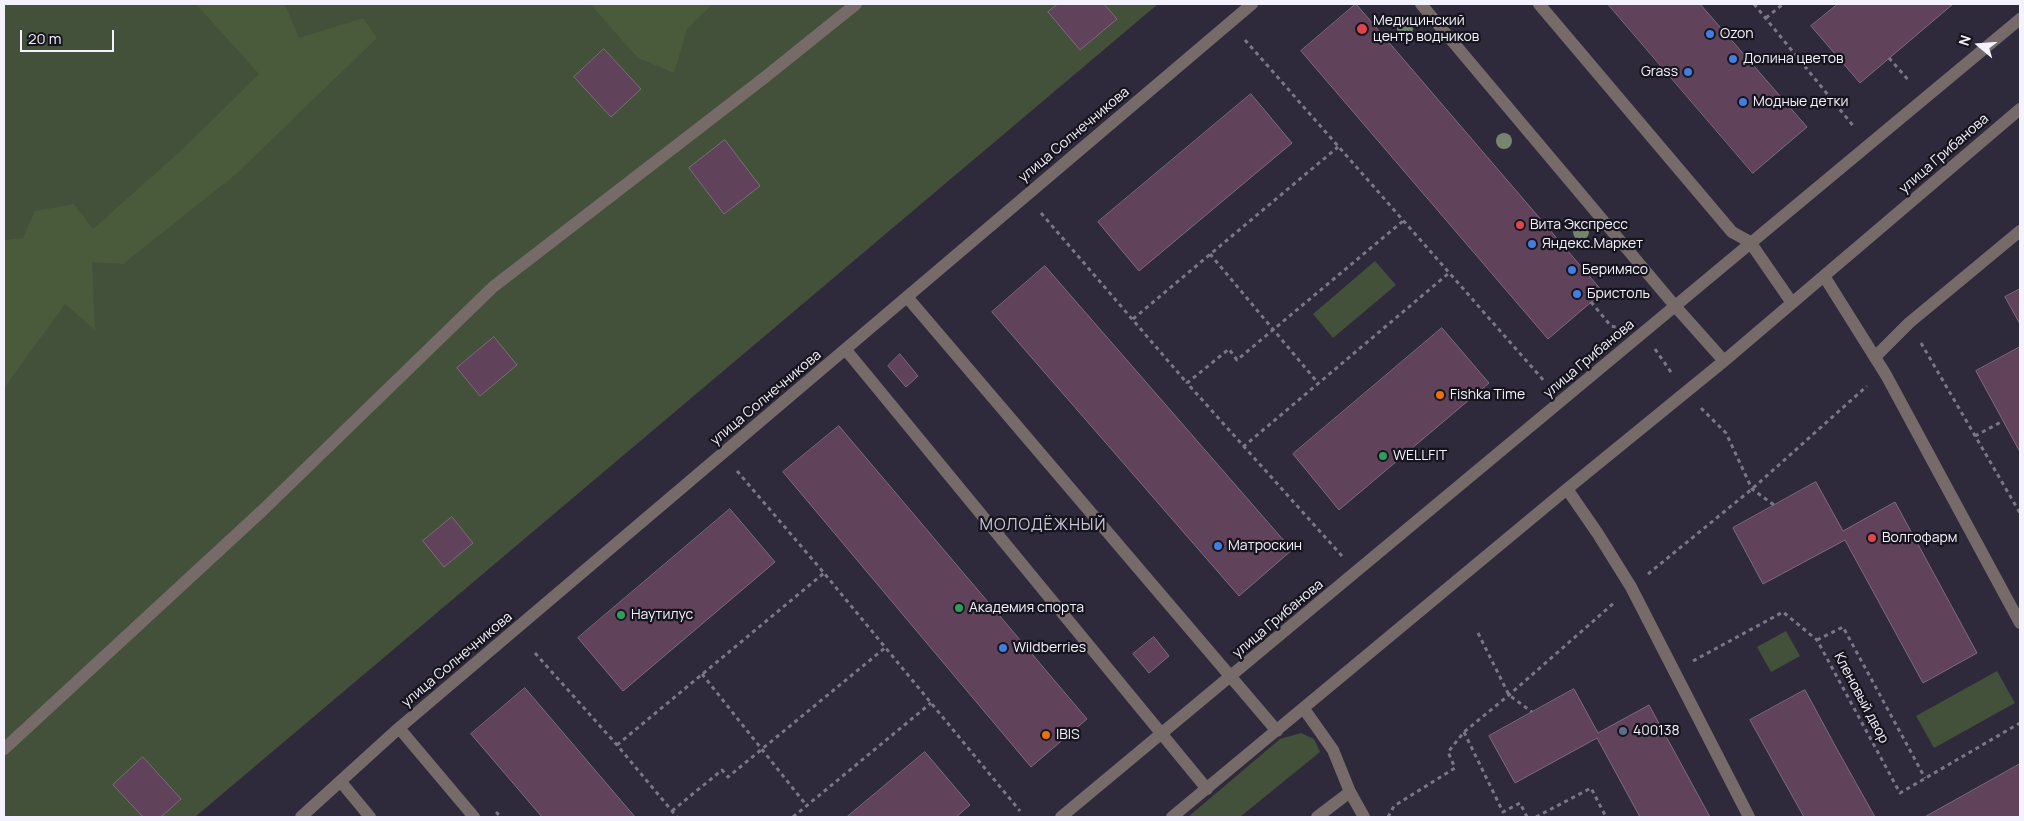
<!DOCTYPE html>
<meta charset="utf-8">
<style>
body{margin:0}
#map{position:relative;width:2024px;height:821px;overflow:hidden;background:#2e2a3b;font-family:Manrope,sans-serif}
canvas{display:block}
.frame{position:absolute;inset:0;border:5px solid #f4f2fe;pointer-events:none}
.north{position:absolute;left:1954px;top:20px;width:50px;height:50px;-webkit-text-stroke:4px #16141c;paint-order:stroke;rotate:288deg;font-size:14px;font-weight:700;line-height:20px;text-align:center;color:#f4f2fe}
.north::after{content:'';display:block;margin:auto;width:18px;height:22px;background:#f4f2fe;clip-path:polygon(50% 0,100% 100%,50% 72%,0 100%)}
.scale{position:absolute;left:20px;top:30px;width:94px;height:22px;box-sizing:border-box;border:2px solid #f4f2fe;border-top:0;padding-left:6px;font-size:15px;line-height:18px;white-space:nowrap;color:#f4f2fe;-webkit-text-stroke:4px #16141c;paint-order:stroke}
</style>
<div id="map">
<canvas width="2024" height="821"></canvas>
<div class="frame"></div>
<div class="north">N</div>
<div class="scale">20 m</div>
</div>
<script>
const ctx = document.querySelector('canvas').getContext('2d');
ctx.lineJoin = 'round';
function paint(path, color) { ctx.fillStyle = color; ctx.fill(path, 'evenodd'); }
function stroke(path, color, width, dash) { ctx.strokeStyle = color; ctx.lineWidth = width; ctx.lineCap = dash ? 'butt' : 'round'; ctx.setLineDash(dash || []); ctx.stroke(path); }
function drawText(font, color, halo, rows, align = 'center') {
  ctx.font = font + ' Manrope,sans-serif'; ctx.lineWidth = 4.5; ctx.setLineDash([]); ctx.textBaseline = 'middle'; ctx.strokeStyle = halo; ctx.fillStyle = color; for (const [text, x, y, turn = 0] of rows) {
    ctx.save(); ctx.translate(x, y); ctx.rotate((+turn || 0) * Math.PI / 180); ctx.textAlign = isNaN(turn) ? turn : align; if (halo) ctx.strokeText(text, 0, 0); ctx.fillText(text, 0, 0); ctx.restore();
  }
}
paint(new Path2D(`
 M4,4h1154l-963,813h-191z
 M1375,261l21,24 -63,53 -20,-24z
 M1786,631l14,25 -29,16 -14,-25z
 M1997,671l18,32 -81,45 -18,-32z
 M1301,733l13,6 6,13 -80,65h-52l92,-78z`), '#43503a');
paint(new Path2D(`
 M196,4h89l14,34 64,-20 14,20 -142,137 -112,89 -31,-2 3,68 -30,-26 -61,84v-148l19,-2 12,-27 39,-7 19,25 91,-81 75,-74z
 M590,4h123l-26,25 -13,44 -36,-15z`), '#495b3b');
const building = new Path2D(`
 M1058,4h46l13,15 -37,31 -32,-38z
 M1356,4l247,288 -55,47 -247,-288z
 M1608,4h92l107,123 -54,46z
 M1838,4h115l-93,79 -49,-57z
 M604,49l37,40 -30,28 -37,-40z
 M1251,94l41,49 -153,128 -41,-49z
 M725,140l35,46 -36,28 -35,-46z
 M1045,266l247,284 -53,46 -247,-284z
 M2020,289v35l-15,-27z
 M1442,328l47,55 -150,127 -46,-56z
 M494,337l23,28 -37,31 -23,-28z
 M2020,347v105l-44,-81z
 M900,354l18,22 -12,11 -18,-21z
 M839,426l248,293 -56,48 -248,-295z
 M1816,482l27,49 52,-29 82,151 -54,30 -78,-143 -82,44 -30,-56z
 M730,509l45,53 -152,129 -45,-53z
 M452,517l21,26 -29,24 -21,-26z
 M1154,637l15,19 -20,17 -16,-19z
 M525,688l110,129h-93l-71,-83z
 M1574,689l24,44 51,-28 61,112h-70l-43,-79 -82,45 -26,-47z
 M1805,690l33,61 37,66h-71l-28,-50 -26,-47z
 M925,752l45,53 -14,12h-109z
 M143,757l38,42 -20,18h-18l-30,-32z
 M2020,764v53h-95z`);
paint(building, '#60425a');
stroke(building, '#7d6c7a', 1);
stroke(new Path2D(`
 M1754,4l101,124
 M1766,18l17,-14
 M1245,40l300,342
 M1889,58l21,24
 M1041,213l146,170
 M1210,254l108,129
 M1591,302l20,24 5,1
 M1133,319l205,-172
 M1921,343l99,170
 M1655,349l18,26
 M1701,408l25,25 26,56 22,16
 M1975,436l28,-15
 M1243,447l206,-174
 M737,471l87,102 196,238
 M1342,556l-155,-173 42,-34 8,11 166,-139
 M1648,574l104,-85 115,-103
 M1478,633l31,62 23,17
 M1817,640l26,-13 82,151
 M535,653l82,92 60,72
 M1693,661l90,-49 34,28 83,153 120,-70
 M702,674l105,132
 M1464,732l39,80 17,-9 7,14
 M617,745l207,-172
 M672,811l50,-41 6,7 158,-130
 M496,812l5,5
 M793,817l138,-114
 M1388,817l6,-11 61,-38 -7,-16 16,-20 45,-37 106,-93
 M1536,817l55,-29 15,29`), '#7a7786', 3, [4, 4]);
stroke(new Path2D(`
 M1421,4l254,302 49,55
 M1539,4l193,228 18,10 42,61
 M1824,276l62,99 134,248
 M907,297l370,434
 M846,350l361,439
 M1875,357l34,-34 111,-92
 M1567,489l31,45 33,53 118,230
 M1304,709l29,41 17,42 14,25
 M399,728l75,89
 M4,749l259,-239 230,-223 271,-209 92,-74
 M341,782l29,35
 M301,817l98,-89 853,-724
 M1061,817c321,-264 638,-534 959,-798
 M1172,817l395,-328 157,-128 296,-252
 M1317,817l33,-25`), '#766b69', 12);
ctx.fillStyle = '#76866e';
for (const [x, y] of [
 [1405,29],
 [1504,141],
 [1581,232]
]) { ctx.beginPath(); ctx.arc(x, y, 8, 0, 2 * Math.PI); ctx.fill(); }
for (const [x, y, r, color] of [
 [1362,29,6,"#e0444e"],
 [1710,34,5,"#3f7fe0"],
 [1733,59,5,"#3f7fe0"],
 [1688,72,5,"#3f7fe0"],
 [1743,102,5,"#3f7fe0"],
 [1520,225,5,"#e0444e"],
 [1532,244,5,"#3f7fe0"],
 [1572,270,5,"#3f7fe0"],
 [1577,294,5,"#3f7fe0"],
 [1440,395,5,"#e8710a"],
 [1383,456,5,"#2e9e5b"],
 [1872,538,5,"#e0444e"],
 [1218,546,5,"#3f7fe0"],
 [959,608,5,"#2e9e5b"],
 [621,615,5,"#2e9e5b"],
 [1003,648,5,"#3f7fe0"],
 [1623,731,5,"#5c6f8a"],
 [1046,735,5,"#e8710a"]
]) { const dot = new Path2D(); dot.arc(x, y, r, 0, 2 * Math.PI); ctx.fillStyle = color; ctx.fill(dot); stroke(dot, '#16141c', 2); }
drawText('14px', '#f4f2fe', '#16141c', [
 ["Медицинский",1373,21],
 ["центр водников",1373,37],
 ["Ozon",1720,34],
 ["Долина цветов",1743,59],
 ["Grass",1678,72,"right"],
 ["Модные детки",1753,102],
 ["Вита Экспресс",1530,225],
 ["Яндекс.Маркет",1542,244],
 ["Беримясо",1582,270],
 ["Бристоль",1587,294],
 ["Fishka Time",1450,395],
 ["WELLFIT",1393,456],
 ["Волгофарм",1882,538],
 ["Матроскин",1228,546],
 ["Академия спорта",969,608],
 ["Наутилус",631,615],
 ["Wildberries",1013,648],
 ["400138",1633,731],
 ["IBIS",1056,735]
], 'left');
drawText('14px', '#f4f2fe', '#16141c', [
 ["улица Солнечникова",1074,135,-40],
 ["улица Грибанова",1944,154,-41],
 ["улица Грибанова",1589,359,-40],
 ["улица Солнечникова",766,398,-40],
 ["улица Грибанова",1278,619,-40],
 ["улица Солнечникова",457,660,-40],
 ["Кленовый двор",1861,698,62]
]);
ctx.letterSpacing = '1px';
drawText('16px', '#cac6dc', '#16141c', [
 ["МОЛОДЁЖНЫЙ",1043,526]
]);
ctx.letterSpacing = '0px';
</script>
